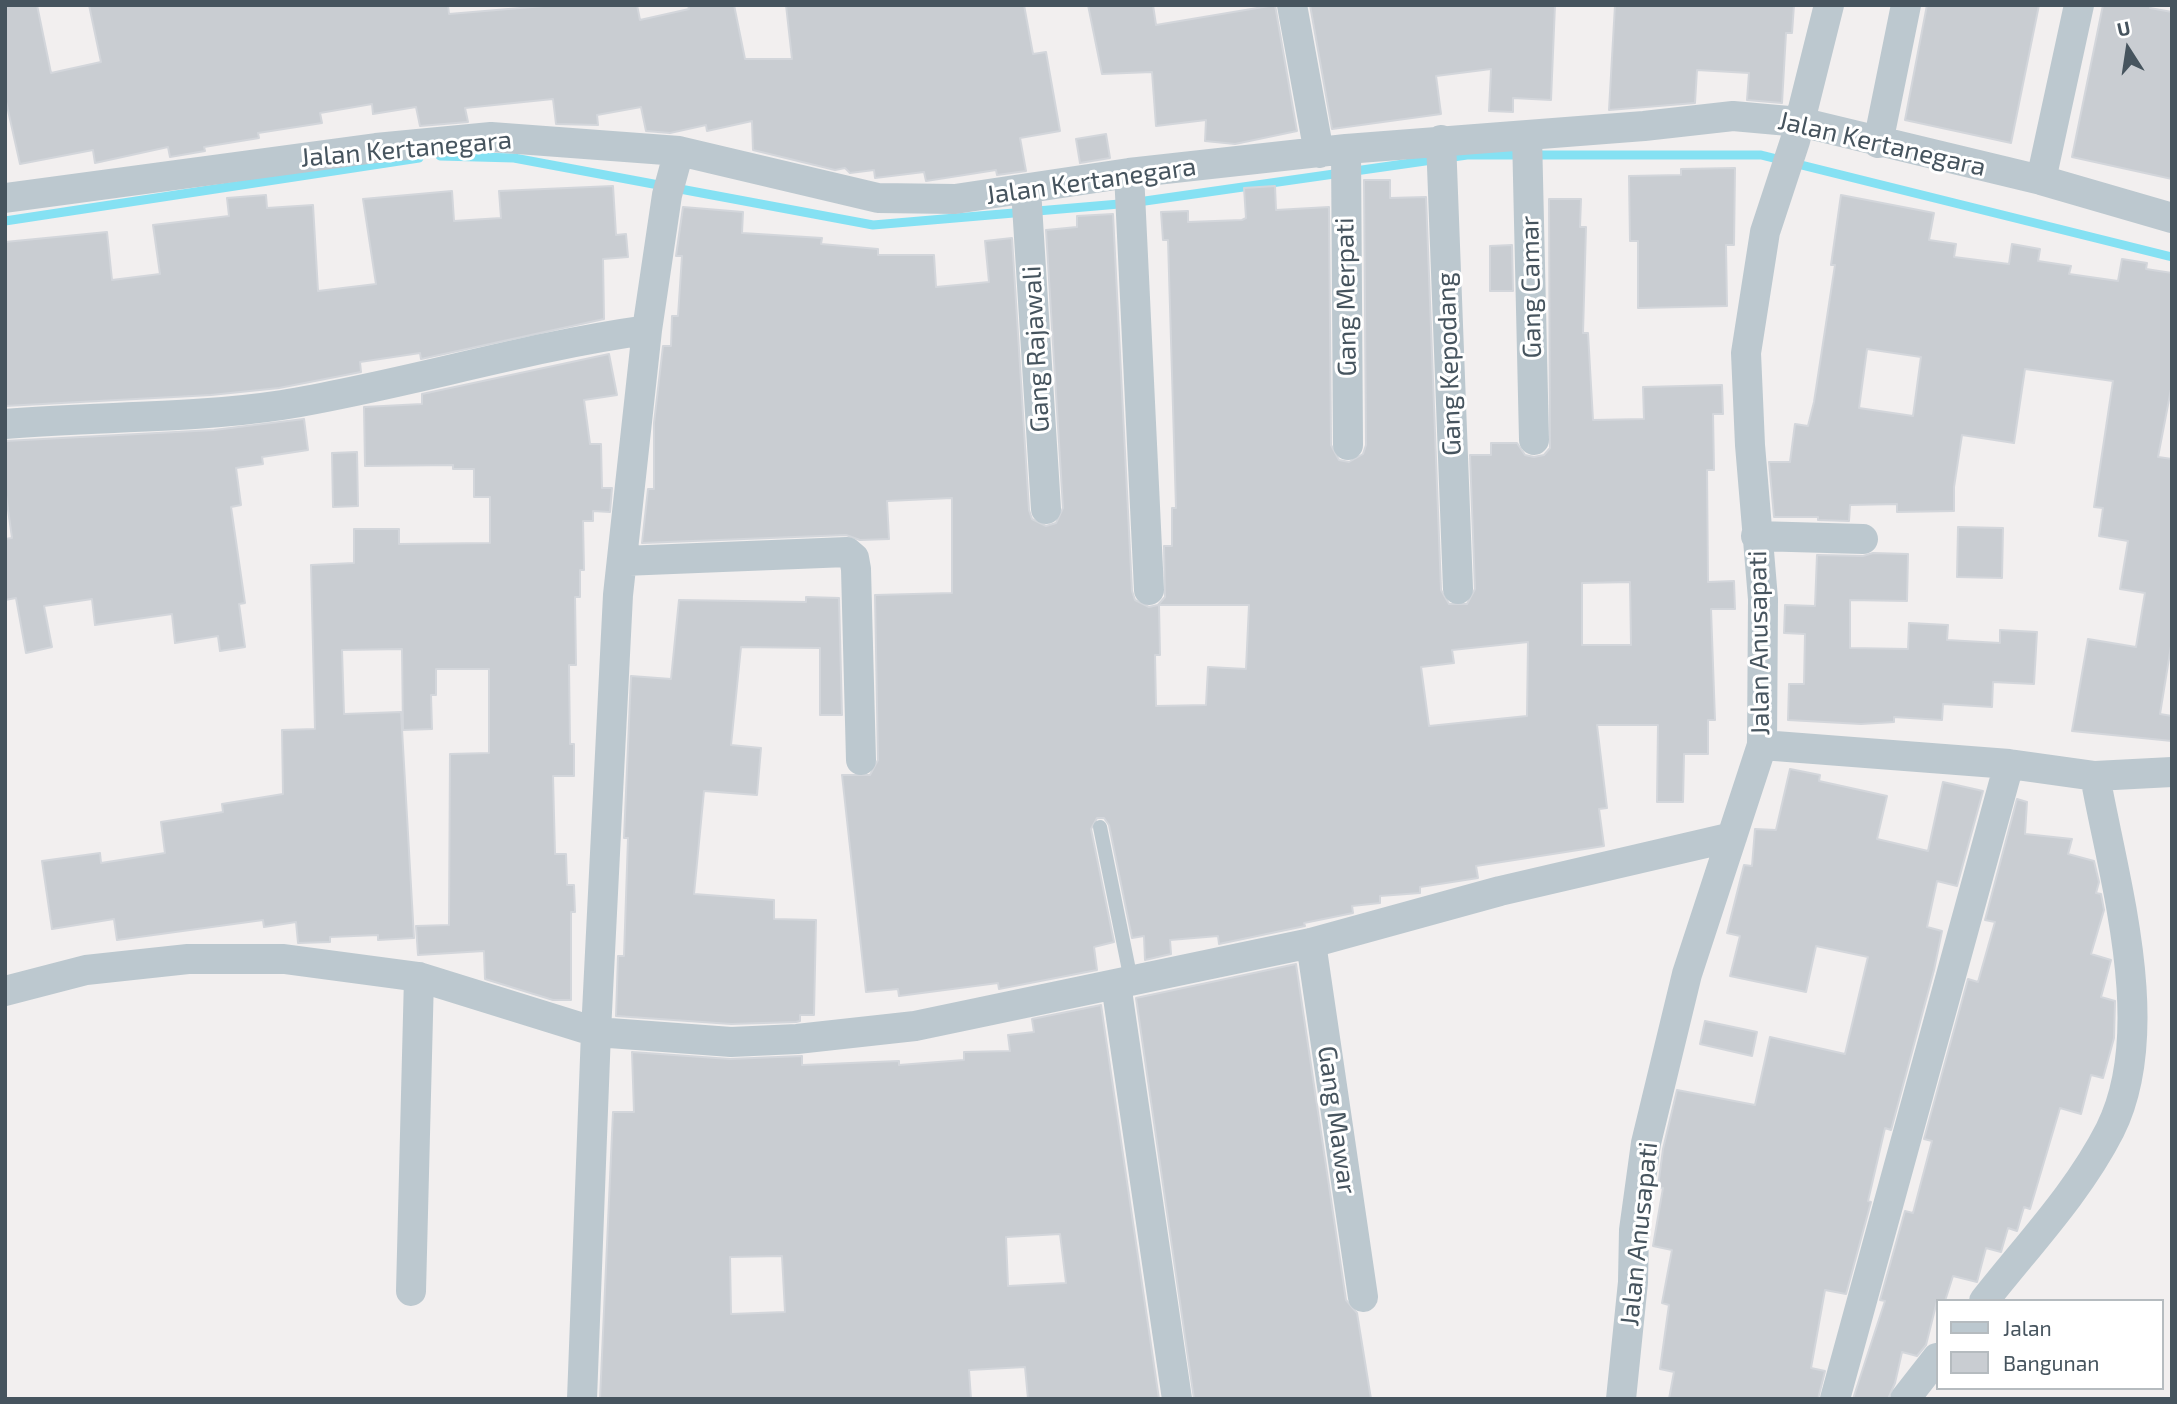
<!DOCTYPE html>
<style>
body{margin:0}
#map{position:relative;width:2177px;height:1404px;overflow:hidden;background:#f2efef;font-family:"Exo 2",sans-serif}
canvas{display:block}
.frame{position:absolute;inset:0;border:7px solid #46545e;pointer-events:none}
.legend{position:absolute;left:1936px;top:1299px;width:228px;height:91px;box-sizing:border-box;background:#fff;border:2px solid #b5bbbf;margin:0;padding:9px 12px;list-style:none;font-size:21px;color:#46545e}
.legend li{display:flex;align-items:center;gap:14px;height:35px}
.legend b{width:35px;border:2px solid #b5bbbf}
.north{position:absolute;left:2093px;top:14px;width:70px;height:70px;-webkit-text-stroke:5px #fff;paint-order:stroke;rotate:348deg;font-size:19px;font-weight:700;line-height:28px;text-align:center;color:#46545e}
.north::after{content:'';display:block;margin:auto;width:24px;height:32px;background:#46545e;clip-path:polygon(50% 0,100% 100%,50% 72%,0 100%)}
</style>
<div id="map">
<canvas width="2177" height="1404"></canvas>
<div class="frame"></div>
<ul class="legend">
<li><b style="height:9px;background:#bcc8cf"></b>Jalan</li>
<li><b style="height:19px;background:#c9cdd2"></b>Bangunan</li>
</ul>
<div class="north">U</div>
</div>
<script>
const ctx = document.querySelector('canvas').getContext('2d');
ctx.lineJoin = 'round';
function stroke(path, color, width, dash) { ctx.strokeStyle = color; ctx.lineWidth = width; ctx.lineCap = dash ? 'butt' : 'round'; ctx.setLineDash(dash || []); ctx.stroke(path); }
function paint(path, color) { ctx.fillStyle = color; ctx.fill(path, 'evenodd'); }
function drawText(font, color, halo, rows, align = 'center') {
  ctx.font = font + ' "Exo 2",sans-serif'; ctx.lineWidth = 6; ctx.setLineDash([]); ctx.textBaseline = 'middle'; ctx.strokeStyle = halo; ctx.fillStyle = color; for (const [text, x, y, turn = 0] of rows) {
    ctx.save(); ctx.translate(x, y); ctx.rotate((+turn || 0) * Math.PI / 180); ctx.textAlign = isNaN(turn) ? turn : align; if (halo) ctx.strokeText(text, 0, 0); ctx.fillText(text, 0, 0); ctx.restore();
  }
}
stroke(new Path2D(`
 M440,156l74,2 359,67 258,-22 336,-48h294l411,102
 M5,221l414,-63`), '#85e1f3', 9);
const building = new Path2D(`
 M5,5h32l14,68 50,-11 -12,-57h359l1,9 107,-9h81l3,15 49,-11 -1,-4h46l11,54h47l-6,-54h238l9,49 13,-2 14,79 -40,7 6,33 -29,4 -1,-5 -70,11 -2,-9 -49,6 -1,-8 -24,3 -5,-5 -10,2 -82,-20 -1,-29 -45,10 -1,-6 -36,8 -24,-2 -5,-24 -44,8 1,10 -42,-1 -3,-25 -88,9 3,14 -48,4 -4,-19 -43,7 -1,-10 -52,9 2,10 -64,10 1,5 -55,9 1,4 -35,6 -2,-10 -73,16 -2,-13 -73,14 -15,-67z
 M1088,5h65l3,20 119,-20 22,126 -62,13 -30,-3 1,-21 -50,6 -4,-54 -50,2z
 M1310,5h245l-4,95 -38,-2v14l-24,-1 2,-42 -55,7 5,38 -109,15z
 M1615,5h179l-2,28h-6l-4,70 -35,-3 2,-27 -52,-3 -2,33 -86,7z
 M1927,5h112l-28,138 -106,-23z
 M2103,5h48l-1,3 22,4v167l-100,-22z
 M1106,134l4,24 -30,5 -4,-24z
 M1735,168l-1,77h-8l1,61 -89,2v-67h-8l-1,-65 52,-1v-6z
 M1364,180h26v18l36,-1 15,393 8,14h18l8,-15 -5,-134h21v-12h26l8,12 9,2 10,-2 6,-7 -1,-249h32l-1,28h6l-3,106h5l5,87 51,-1 -1,-32 79,-2 1,29h-10l1,56h-7l1,112 26,-1 1,28h-24l4,111h-7v34h-24l-1,48h-26l1,-77h-61l10,83 -8,1 5,37 -128,20 2,12 -58,9v6l-40,3v7l-28,3 1,7 -49,10 1,3 -86,18 -1,-8 -48,4 1,14 -26,6 -1,-24 -12,2 -23,-113 -5,-7h-7l-6,11 23,113 -20,5 3,23 -98,19 -1,-6 -99,13 -1,-7 -32,3 -24,-217h28l8,-15 -3,-165 77,-2v-95l-65,3 2,38 -29,1 -14,-5 -204,8 6,-54h6v-66l9,-77h8l1,-30h6l4,-60h-6l7,-49 60,5 -1,21 80,5 -1,6 57,5v6h56l2,32 53,-5 -4,-41 27,-3 17,272 3,9 14,7 10,-3 7,-15 -17,-278 31,-3v-11l36,-2 19,377 3,9 14,7 9,-2 7,-8 -1,-51h8v-38h4l-8,-268h-5l-2,-28 27,-1v11l54,-2 4,-2 -2,-30 31,-2 1,24 53,-3 2,238 8,15 10,2 14,-8 3,-9zM1630,582l1,63h-49v-62zM1159,605h90l-3,64 -38,-2 -2,38 -50,1 -1,-51h5zM1528,642l-1,74 -98,10 -8,-59 33,-4 -2,-13z
 M613,186l3,49 10,-1 2,23 -25,2 1,60 -183,40 -1,-6 -60,9 1,10 -82,16 -68,7 -206,11v-164l102,-10 5,48 48,-6 -7,-49 76,-9 -2,-18 39,-3 1,13 46,-3 5,86 58,-7 -13,-85 89,-8 2,30 47,-3 -2,-27z
 M1841,195l93,18 -5,27 27,4 -2,13 55,7 3,-20 28,5 -2,12 33,5 -2,8 49,7 4,-22 25,4 -1,6 26,4v111l-14,73 14,2v181l-12,74 12,2v25l-100,-10 16,-92 48,8 9,-54 -25,-4 8,-48 -29,-5 4,-28 -9,-1 19,-126 -88,-12 -11,74 -52,-8 -8,52v24l-57,1v-8l-47,1 -1,16 -31,-1v-3h-44l-5,-55h21l5,-38 13,2 6,-24 21,-137h-4zM1867,349l54,8 -8,59 -54,-8z
 M1512,245l1,46h-23v-45z
 M609,354l8,41 -33,5 6,44h11l1,44h10l-2,24 -17,-1v10h-10l1,49h-4v27h-5l1,68h-7l1,79h4v32h-21l2,78h11l1,31h7l1,27h-4v88h-18l-68,-21 -1,-28 -66,4 -2,-29 33,-1 1,-171 39,-1v-84h-53v26h-5l1,34 -29,1 -1,-81 -60,1 2,64 57,-2 13,226 -36,2v-5l-48,2v5l-32,1 -2,-21 -32,5 -1,-7 -146,20 -3,-21 -62,10 -10,-68 58,-8 1,10 64,-10 -4,-31 62,-10 -1,-8 61,-10 -1,-64 33,-1 -4,-164 43,-2v-34h45v15l91,-1v-46h-16v-28h-21v-4l-88,1 -1,-59 58,-3v-10z
 M304,419l4,31 -46,7 1,7 -27,4 5,37 -10,2 14,96 -6,1 6,43 -25,4 -2,-15 -43,7 -3,-29 -77,11 -3,-26 -48,7 8,41 -26,6 -10,-55 -11,2v-61l7,-1 -7,-50v-47l209,-11z
 M357,452l1,54 -25,1 -1,-54z
 M1958,527l45,1 -1,50 -45,-1z
 M1873,553l35,1 -1,47 -57,-1v48l58,1 1,-26 39,2 -1,15 53,3v-13l37,2 -3,52 -41,-2 -1,25 -49,-3 -1,16 -48,-3v5l-33,2 -73,-4 1,-36h15l1,-50 -21,-1 1,-28 30,1 2,-51 46,1z
 M806,597l33,1 3,117h-22v-67l-79,-1 -10,98 30,3 -4,47 -53,-4 -10,103 80,6v19l42,1 -2,95h-14v6l-4,1 -65,2 -115,-8 2,-60h6l4,-118h-4l7,-162 40,3 8,-79 127,2z
 M1790,769l30,6 -1,6 68,15 -10,43 51,12 15,-69 40,9 -26,95 -20,-5 -10,46 15,4 -8,39 -43,160 -6,-2 -17,73 3,1 -25,92 -21,-4 -14,78 14,3 -7,28h-149l5,-27 -14,-3 9,-64 -7,-2 10,-53 -19,-4 10,-58 -5,-1 5,-38 14,-59 78,15 15,-68 75,17 23,-97 -52,-11 -10,46 -76,-16 10,-40 -13,-3 17,-68 8,1 3,-37 21,1z
 M2017,799l10,3 -2,32 47,5 -4,15 26,7 5,21 -3,11 5,1 3,16 -13,44 20,6 -10,37 14,4 -1,37 -11,40 -12,-3 -10,39 -21,-6 -30,101 -6,-2 -7,24 -9,-3 -7,24 -15,-4 -9,34 -24,-6 -8,25h-8l-11,44 -9,11 -15,-4 -7,31 -7,16h-35l32,-98 -5,-1 25,-89 8,2 19,-72 -8,-2 44,-160 10,3 17,-60 -10,-2z
 M1296,964l50,336 11,13 14,86h-177l-58,-401z
 M1101,1005l58,394h-131l-3,-32 -56,3 2,29h-371l13,-287h21l-2,-60 98,7 72,-3v9l97,-4v4l65,-5v-8l46,-1 -2,-16 26,-3 -2,-13zM1060,1234l6,49 -58,3 -2,-49zM782,1256l3,56 -54,2 -1,-57z
 M1705,1021l52,11 -5,24 -52,-12z`);
paint(building, '#c9cdd2');
stroke(building, '#d3d6db', 2);
stroke(new Path2D(`
 M1100,827l31,153`), '#bcc8cf', 14);
stroke(new Path2D(`
 M1292,5l27,148
 M1527,135l7,305
 M1441,140l17,449
 M1878,143l28,-138
 M1346,149l2,296
 M1129,173l20,417
 M2041,180l38,-175
 M1026,189l20,320
 M5,198l371,-50 115,-11 188,14 199,47 77,1 174,-26 217,-24 298,-23 89,-10 67,6 241,58 131,38
 M5,424c92,-8 185,-5 277,-19 122,-20 242,-58 365,-75
 M1756,536l107,3
 M623,561l224,-9 7,6 2,11 5,191
 M1762,745l247,19 86,12 77,-4
 M1311,943l52,354
 M1116,984l61,415
 M5,991l81,-21 102,-11h96l135,18 177,55 135,10 66,-3 118,-13 396,-83 189,-52 232,-54
 M411,1291l8,-314
 M1984,1301c43,-55 94,-108 126,-171 50,-100 4,-249 -15,-354
 M582,1399l14,-367 22,-437 29,-265 20,-135 12,-44
 M1621,1399l12,-117 1,-52 12,-87 41,-169 75,-229 1,-146 -13,-154 -4,-92 19,-121 30,-91 34,-136
 M1835,1399l174,-635
 M1905,1399l32,-41`), '#bcc8cf', 30);
drawText('26px', '#46545e', '#fff', [
 ["Jalan Kertanegara",1882,144,13],
 ["Jalan Kertanegara",406,149,-5],
 ["Jalan Kertanegara",1091,181,-8],
 ["Gang Camar",1531,287,-91],
 ["Gang Merpati",1346,297,-91],
 ["Gang Rajawali",1036,349,-93],
 ["Gang Kepodang",1449,364,-92],
 ["Jalan Anusapati",1759,643,-91],
 ["Gang Mawar",1337,1120,82],
 ["Jalan Anusapati",1639,1234,-84]
]);
</script>
